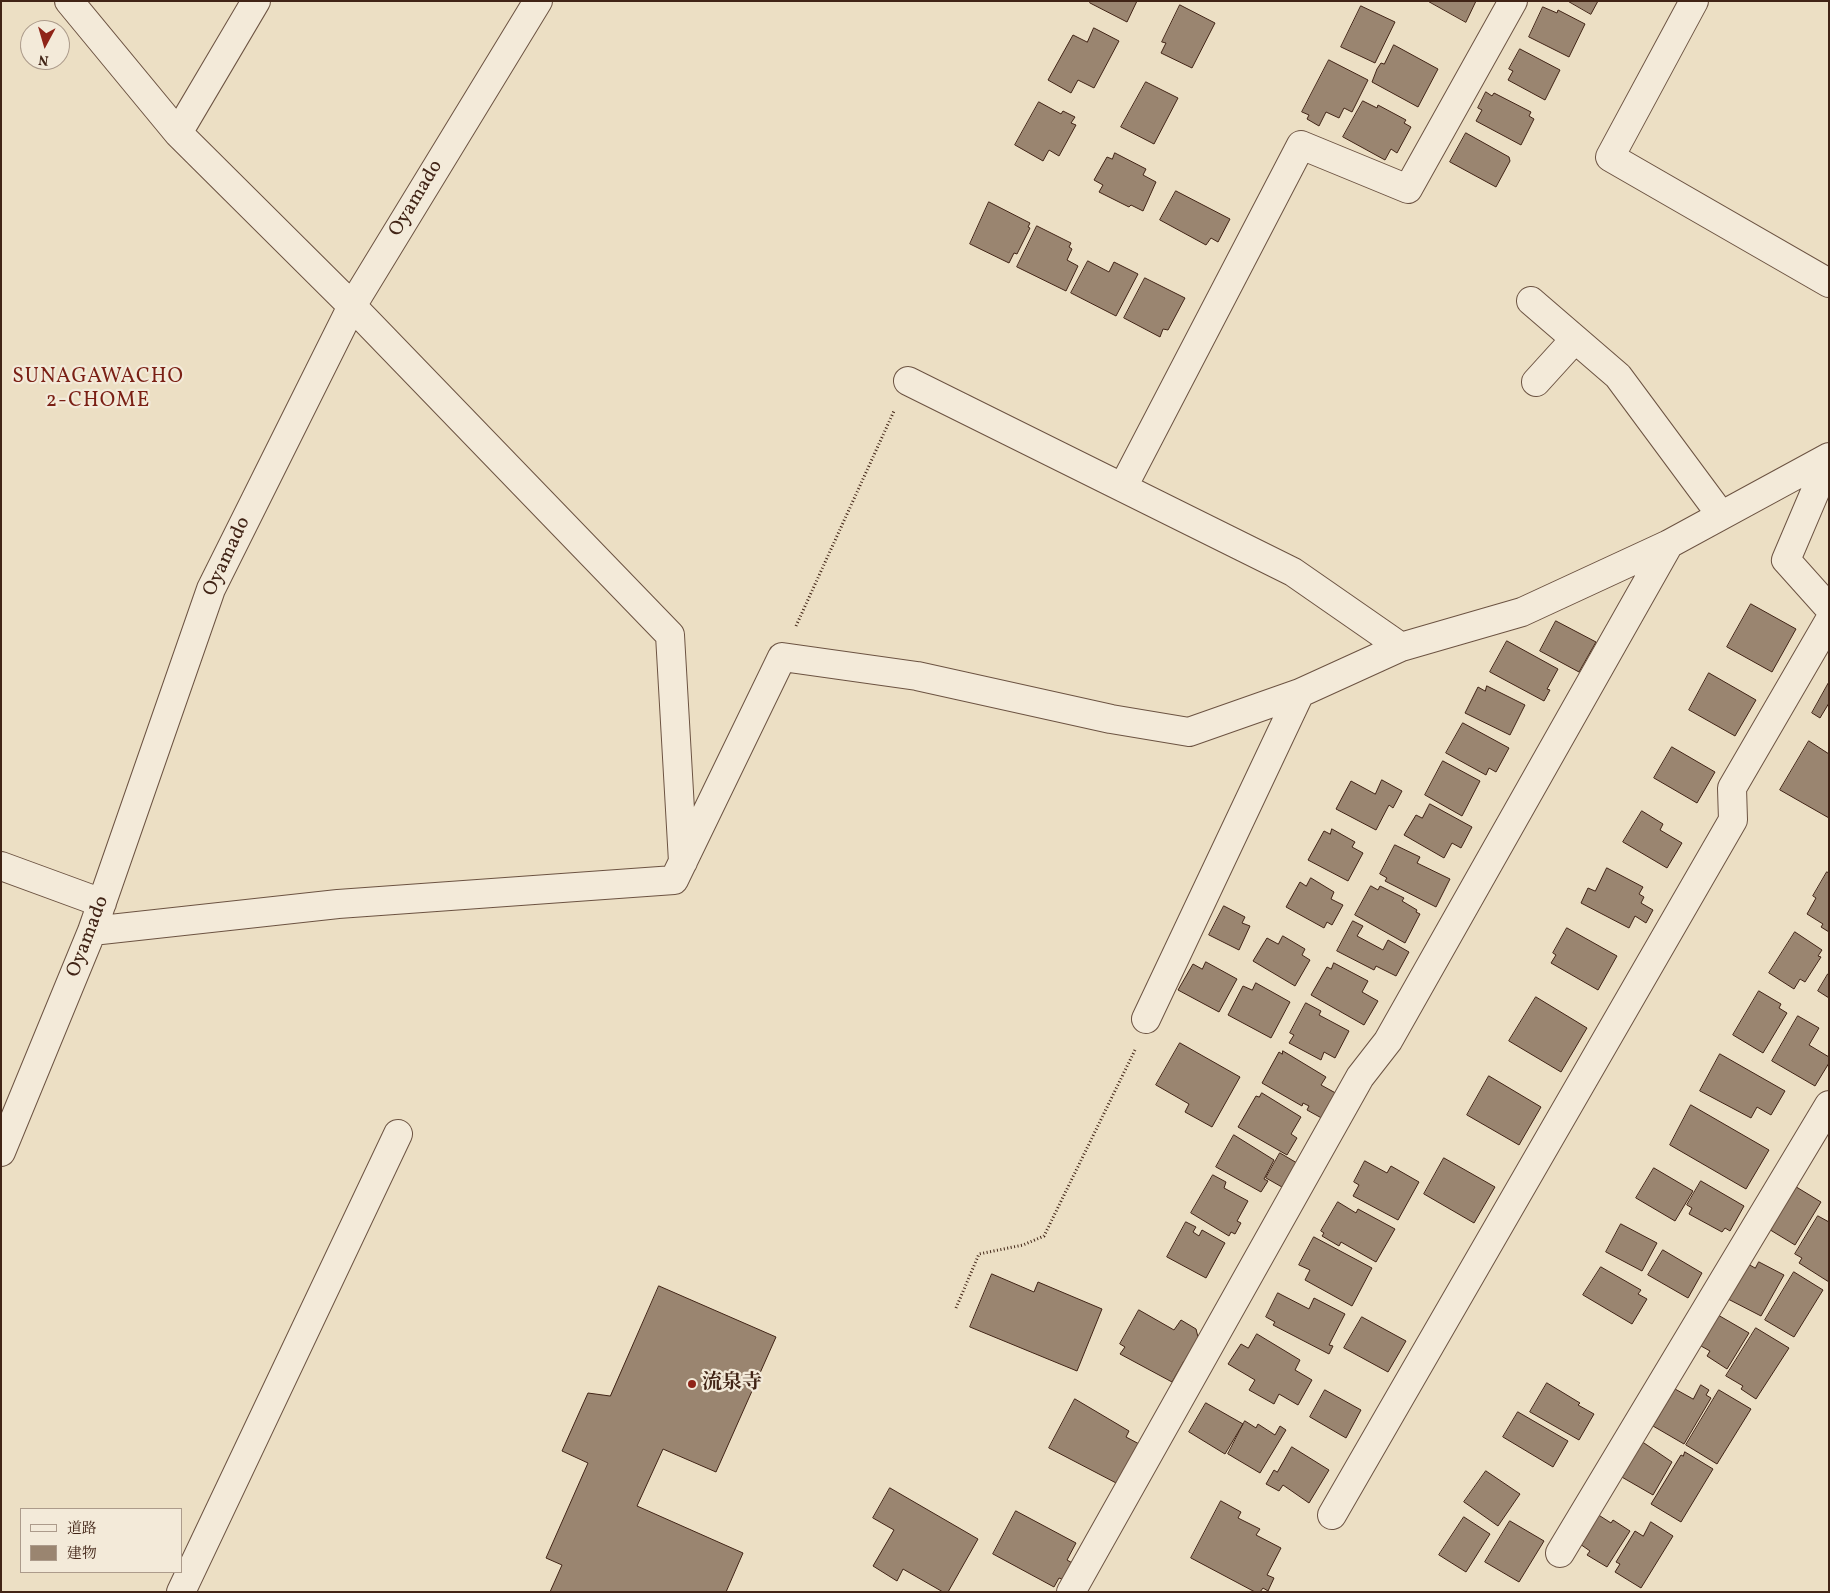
<!DOCTYPE html>
<meta charset="utf-8">
<style>
body{margin:0}
#map{position:relative;width:1830px;height:1593px;overflow:hidden;background:#ecdfc4;font-family:Vollkorn,"Noto Serif JP",serif}
canvas{display:block}
.frame{position:absolute;inset:0;border:2px solid #412416;pointer-events:none}
.legend{position:absolute;left:20px;top:1508px;width:162px;height:65px;box-sizing:border-box;background:#f3ead9;border:1px solid #ac9b8b;margin:0;padding:6px 9px;list-style:none;font-size:15px;color:#412416}
.legend li{display:flex;align-items:center;gap:10px;height:25px}
.legend b{width:25px;border:1px solid #ac9b8b}
.north{position:absolute;left:20px;top:20px;width:50px;height:50px;box-sizing:border-box;background:#f3ead9;border:1px solid #ac9b8b;border-radius:50%;rotate:186deg;font-size:14px;font-weight:700;line-height:20px;text-align:center;color:#412416}
.north::after{content:'';display:block;margin:auto;width:18px;height:22px;background:#8f2418;clip-path:polygon(50% 0,100% 100%,50% 72%,0 100%)}
</style>
<div id="map">
<canvas width="1830" height="1593"></canvas>
<div class="frame"></div>
<ul class="legend">
<li><b style="height:6px;background:#f3ead9"></b>道路</li>
<li><b style="height:14px;background:#9a8570"></b>建物</li>
</ul>
<div class="north">N</div>
</div>
<script>
const ctx = document.querySelector('canvas').getContext('2d');
ctx.lineJoin = 'round';
function paint(path, color) { ctx.fillStyle = color; ctx.fill(path, 'evenodd'); }
function stroke(path, color, width, dash) { ctx.strokeStyle = color; ctx.lineWidth = width; ctx.lineCap = dash ? 'butt' : 'round'; ctx.setLineDash(dash || []); ctx.stroke(path); }
function drawText(font, color, halo, rows, align = 'center') {
  ctx.font = font + ' Vollkorn,"Noto Serif JP",serif'; ctx.lineWidth = 4.5; ctx.setLineDash([]); ctx.textBaseline = 'middle'; ctx.strokeStyle = halo; ctx.fillStyle = color; for (const [text, x, y, turn = 0] of rows) {
    ctx.save(); ctx.translate(x, y); ctx.rotate((+turn || 0) * Math.PI / 180); ctx.textAlign = isNaN(turn) ? turn : align; if (halo) ctx.strokeText(text, 0, 0); ctx.fillText(text, 0, 0); ctx.restore();
  }
}
const building = new Path2D(`
 M1091,1h46l-10,21 -37,-19z
 M1428,1h48l-10,21z
 M1568,1h30l-7,13z
 M1180,5l35,18 -23,45 -31,-15 5,-10 -4,-1z
 M1361,6l34,16 -20,41 -34,-16z
 M1543,7l14,6 1,-3 27,14 -16,33 -40,-20z
 M1094,28l25,13 -25,47 -16,-8 -7,13 -23,-13 25,-45 14,7z
 M1394,45l44,24 -20,38 -46,-25 5,-13 4,-6 3,1z
 M1520,49l40,21 -15,30 -37,-20 5,-9 -4,-2z
 M1329,60l39,20 -16,32 -8,-4 -5,10 -13,-6 -7,14 -12,-7 2,-4 -7,-3z
 M1146,82l32,16 -24,46 -33,-17z
 M1486,92l6,4 2,-3 37,19 -2,4 5,3 -13,26 -45,-24 6,-11 -4,-2z
 M1363,101l14,7 1,-3 28,15 -2,3 7,4 -14,26 -6,-4 -6,11 -42,-23z
 M1039,102l22,12 2,-3 12,6 -4,6 5,2 -17,31 -10,-6 -6,11 -28,-16z
 M1466,133l43,24 1,4 -14,26 -46,-25z
 M1115,153l31,16 -3,6 13,7 -13,29 -12,-6 -2,2 -30,-15 4,-7 -9,-5 13,-23 5,2z
 M1176,191l54,28 -12,23 -7,-4 -5,7 -46,-25z
 M989,202l41,21 -2,4 2,1 -13,26 -3,-1 -5,10 -39,-19z
 M1037,226l34,17 -2,4 3,2 -5,11 11,6 -12,25 -49,-24z
 M1088,261l21,11 5,-10 24,12 -22,42 -45,-23z
 M1145,278l40,20 -17,32 -5,-1 -3,8 -36,-19z
 M1751,604l45,25 -24,43 -45,-25z
 M1556,621l40,21 -17,30 -39,-21z
 M1507,641l51,28 -11,20 3,1 -6,11 -54,-29z
 M1709,673l47,27 -21,36 -46,-26z
 M1829,682v21l-9,15 -8,-5z
 M1487,686l38,19 -15,30 -45,-22 13,-26 7,4z
 M1463,723l46,25 -13,24 -7,-4 -3,7 -40,-22z
 M1809,741l20,13v64l-49,-28z
 M1672,747l43,25 -18,31 -43,-25z
 M1443,761l37,20 -18,35 -37,-21z
 M1382,780l20,11 -9,17 -4,-3 -13,25 -40,-21 15,-28 24,13z
 M1430,804l42,23 -11,21 -9,-5 -8,15 -40,-23 12,-20 6,3z
 M1642,811l21,13 -3,6 22,13 -15,25 -44,-26z
 M1332,829l23,13 -3,5 11,6 -15,28 -40,-21 16,-29 6,3z
 M1395,845l25,12 -3,6 33,16 -14,28 -51,-26 2,-3 -7,-4z
 M1607,868l36,19 -4,7 5,3 -3,6 12,7 -7,13 -11,-7 -6,12 -48,-25 7,-15 7,3z
 M1827,872l2,1v59l-8,-5 2,-3 -16,-10 9,-16 -3,-2z
 M1311,878l23,14 -3,7 12,6 -11,20 -5,-3 -3,6 -38,-21 14,-25 6,4z
 M1371,886l7,4 2,-4 24,12 -2,3 15,9 -1,2 4,2 -15,29 -50,-28z
 M1224,906l21,11 -3,6 8,3 -11,24 -30,-15z
 M1353,921l10,5 -6,10 26,14 5,-10 21,12 -13,24 -20,-10 -2,4 -37,-19z
 M1567,928l50,28 -19,34 -47,-27 5,-8 -3,-2z
 M1795,932l27,18 -4,6 3,1 -16,25 -5,-3 -6,10 -25,-16z
 M1283,936l22,13 -3,6 8,5 -15,26 -42,-25 14,-23 11,6z
 M1206,962l31,17 -18,33 -41,-22 15,-26 9,5z
 M1334,963l34,18 -6,11 16,9 -14,24 -53,-30 16,-28 4,2z
 M1828,974h1v24l-11,-7z
 M1256,983l34,19 -19,36 -43,-23 15,-29 9,4z
 M1759,991l22,13 -2,4 8,5 -24,40 -30,-18z
 M1536,997l51,31 -26,44 -52,-31z
 M1306,1003l15,8 -2,4 30,16 -14,27 -11,-6 -3,8 -32,-17 5,-8 -4,-2z
 M1798,1016l21,12 -10,17 20,12v6l-14,23 -43,-25z
 M1180,1043l60,34 -28,50 -27,-15 4,-8 -33,-19z
 M1283,1051l43,26 -5,8 20,11 -14,25 -20,-11 2,-4 -6,-3 -1,3 -40,-23 17,-31 3,2z
 M1720,1054l65,37 -14,24 -14,-8 -6,11 -51,-27z
 M1489,1076l52,31 -22,38 -52,-30z
 M1262,1093l39,24 -10,17 6,4 -10,17 -49,-28 18,-31 3,1z
 M1691,1105l78,45 -23,39 -76,-44z
 M1234,1135l40,25 -10,19 4,2 -7,11 -45,-25z
 M1280,1153l22,13 -13,25 -23,-13z
 M1444,1158l51,29 -21,36 -50,-29z
 M1365,1161l22,12 4,-7 28,16 -21,38 -45,-24 6,-11 -5,-3z
 M1654,1168l39,23 -18,30 -39,-23z
 M1213,1175l13,7 -2,6 24,13 -11,20 4,2 -6,11 -4,-2 -2,4 -38,-23z
 M1701,1181l43,25 -14,25 -5,-3 -3,4 -33,-18 3,-6 -5,-3z
 M1793,1185l28,17 -26,43 -28,-17z
 M1338,1202l18,11 2,-4 37,20 -19,33 -35,-20 -2,4 -17,-10 2,-3 -3,-2z
 M1818,1216l11,6v60l-30,-19 3,-5 -7,-4z
 M1186,1222l10,5 -3,5 6,4 3,-6 23,13 -19,35 -39,-21z
 M1621,1224l36,19 -15,28 -36,-19z
 M1314,1237l58,31 -20,38 -47,-26 5,-10 -11,-5z
 M1663,1250l39,23 -14,25 -40,-23z
 M1759,1262l25,13 -23,41 -33,-17 20,-35 7,4z
 M1601,1267l40,23 -3,4 9,5 -15,25 -49,-29z
 M1794,1272l29,18 -29,47 -29,-17z
 M992,1274l42,18 4,-10 64,27 -25,62 -107,-44z
 M659,1286l117,51 -60,135 -53,-23 -26,57 106,47 -17,39h-176l12,-27 -16,-7 42,-95 -26,-12 26,-58 22,3z
 M1278,1293l31,16 5,-11 31,16 -16,31 4,1 -4,8 -56,-29 2,-3 -9,-5z
 M1139,1310l35,20 7,-10 15,9 3,12 -13,22 -2,-2 -12,21 -52,-28 5,-7 -5,-3z
 M1718,1315l31,18 -22,36 -20,-13 3,-5 -9,-5z
 M1362,1317l44,24 -18,31 -44,-24z
 M1756,1328l33,20 -33,51 -15,-10 2,-3 -17,-10z
 M1257,1334l43,26 -5,10 17,10 -14,25 -19,-11 -5,10 -25,-14 6,-10 -27,-16 13,-20 7,4z
 M1547,1383l33,20 -2,2 16,9 -15,26 -49,-28z
 M1701,1385l8,5 -3,5 5,3 -27,46 -31,-18 22,-37 18,10z
 M1325,1390l36,20 -15,28 -36,-21z
 M1719,1390l32,19 -34,55 -31,-19z
 M1075,1399l54,32 -3,6 15,8 -21,40 -71,-37z
 M1206,1403l37,21 -18,30 -36,-22z
 M1518,1412l50,29 -15,26 -50,-30z
 M1245,1421l11,7 2,-4 17,11 5,-9 6,4 -26,43 -32,-19z
 M1641,1441l31,21 -19,33 -33,-19z
 M1292,1447l37,23 -20,33 -26,-18 -4,6 -13,-7 8,-14 3,2z
 M1685,1452l28,17 -32,53 -30,-18 30,-49 2,1z
 M1486,1471l34,23 -22,32 -34,-24z
 M890,1488l88,51 -30,53h-5l-40,-23 -6,12 -24,-15 21,-36 -21,-12z
 M1221,1501l20,11 -3,6 22,11 -4,6 25,13 -14,27 7,3 -6,13 -5,-3 -3,4h-5l-64,-34z
 M1016,1511l60,32 -9,17 9,5 -9,16 -8,-3 -5,9 -61,-33z
 M1597,1514l14,9 2,-3 17,11 -23,36 -20,-12 3,-4 -10,-7z
 M1464,1517l26,17 -24,38 -27,-17z
 M1510,1521l34,20 -25,41 -34,-20z
 M1651,1522l22,14 -32,52 -26,-16 5,-8 -4,-2 19,-31 8,5z`);
paint(building, '#9a8570');
stroke(building, '#412416', 1);
const minor = new Path2D(`
 M69,1l109,132 174,173 318,329 13,227
 M1694,1l-84,156 219,126
 M178,133l78,-132
 M1531,301l87,75 103,139
 M908,381l385,191 108,75
 M1536,382l39,-43
 M1829,459l-43,101 43,48
 M1123,487l178,-342 107,44 105,-188
 M1,866l101,37
 M92,931l246,-27 336,-24 108,-223 135,19 194,43 78,13 111,-39 101,-46 121,-35 147,-68 160,-87
 M1146,1019l154,-326
 M1,1152l91,-221 119,-342 141,-283 186,-305
 M1332,1515l401,-695 -1,-32 97,-167
 M1560,1553l269,-448
 M181,1592l217,-458
 M1071,1592l289,-515 28,-36 281,-497`);
stroke(minor, '#6c5342', 30);
stroke(new Path2D(`
 M796,626l98,-215
 M956,1308l23,-54 44,-9 21,-9 91,-186`), '#412416', 3, [1, 2.5]);
stroke(minor, '#f3ead9', 28);
for (const [x, y, r, color] of [
 [692,1384,5,"#8f2418"]
]) { const dot = new Path2D(); dot.arc(x, y, r, 0, 2 * Math.PI); ctx.fillStyle = color; ctx.fill(dot); stroke(dot, '#f3ead9', 2); }
drawText('20px', '#412416', '#f3ead9', [
 ["Oyamado",417,199,-59],
 ["Oyamado",228,557,-65],
 ["Oyamado",89,937,-69]
]);
drawText('bold 20px', '#412416', '#f3ead9', [
 ["流泉寺",702,1384]
], 'left');
ctx.letterSpacing = '1px';
drawText('21px', '#7a1f14', '#f3ead9', [
 ["SUNAGAWACHO",98,378],
 ["2-CHOME",98,402]
]);
ctx.letterSpacing = '0px';
</script>
